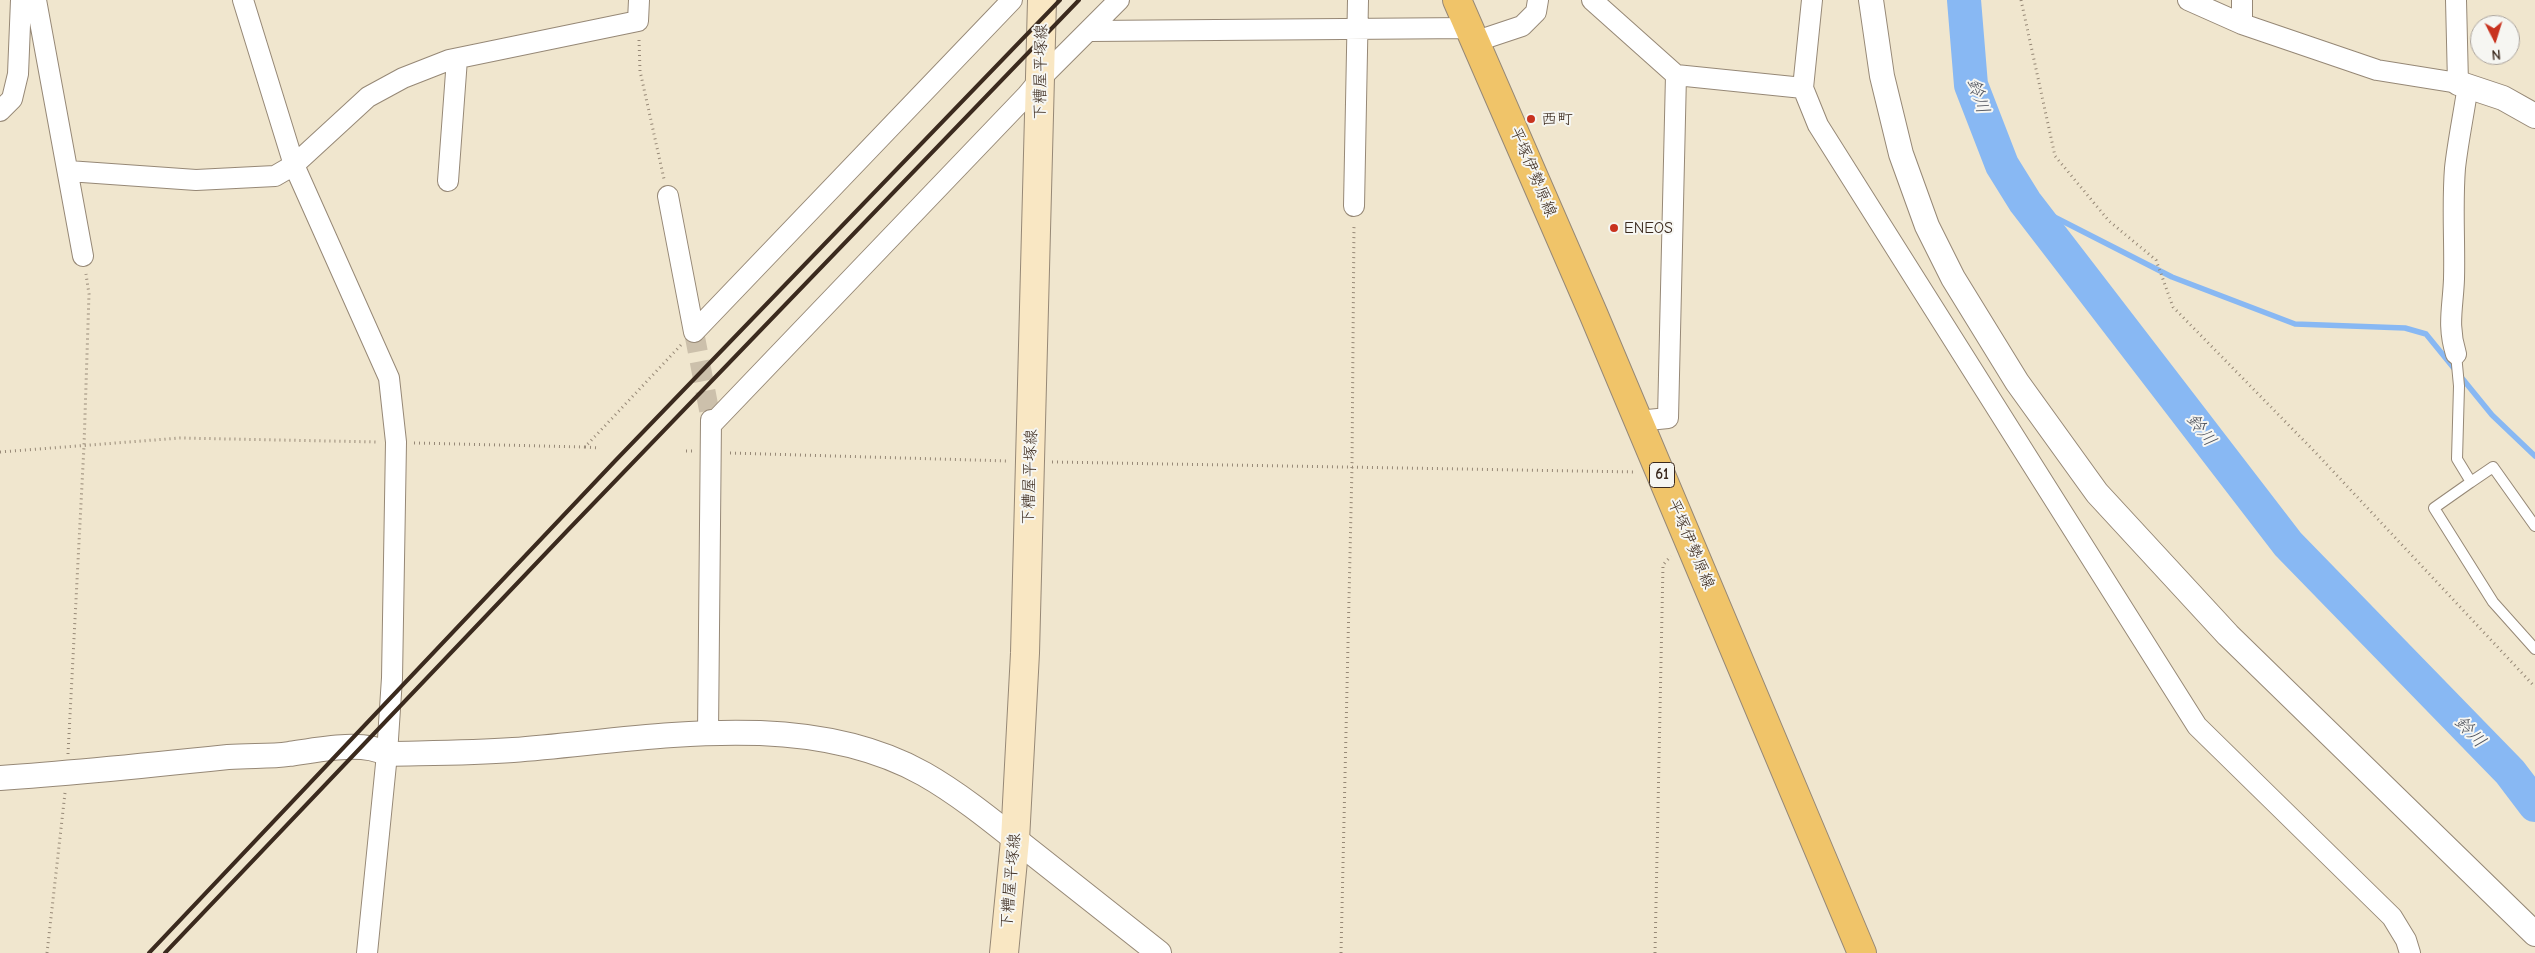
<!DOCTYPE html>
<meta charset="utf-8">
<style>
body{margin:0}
#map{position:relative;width:2535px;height:953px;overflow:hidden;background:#f0e6ce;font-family:"Comic Neue",sans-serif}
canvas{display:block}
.north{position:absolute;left:2470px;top:15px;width:50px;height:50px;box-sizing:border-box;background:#f6f6f2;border:1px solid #aba49d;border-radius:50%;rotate:175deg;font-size:14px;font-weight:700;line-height:20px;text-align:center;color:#3b2a1e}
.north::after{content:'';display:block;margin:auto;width:18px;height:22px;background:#c8321e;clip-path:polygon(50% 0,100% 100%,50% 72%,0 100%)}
</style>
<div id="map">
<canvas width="2535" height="953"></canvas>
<div class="north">N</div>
</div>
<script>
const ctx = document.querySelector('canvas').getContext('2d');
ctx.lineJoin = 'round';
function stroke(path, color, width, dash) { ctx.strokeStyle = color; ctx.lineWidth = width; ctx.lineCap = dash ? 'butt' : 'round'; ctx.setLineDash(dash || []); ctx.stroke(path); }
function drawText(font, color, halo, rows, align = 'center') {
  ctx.font = font + ' "Comic Neue","Klee One",sans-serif'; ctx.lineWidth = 4; ctx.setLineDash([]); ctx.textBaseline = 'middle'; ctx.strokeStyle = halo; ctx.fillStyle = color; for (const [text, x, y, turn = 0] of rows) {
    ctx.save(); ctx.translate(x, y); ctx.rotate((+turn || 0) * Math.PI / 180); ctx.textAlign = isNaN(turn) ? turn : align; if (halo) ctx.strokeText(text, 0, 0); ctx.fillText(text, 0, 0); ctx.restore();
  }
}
stroke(new Path2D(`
 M2025,202l147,75 123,47 110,4 21,6 66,81 43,41`), '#88b8f3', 5.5);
stroke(new Path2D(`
 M1964,0l7,85 31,80 23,37 263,342 222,228 25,33`), '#88b8f3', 34);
stroke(new Path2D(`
 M694,332l17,88`), '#ccc0ab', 20, [20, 10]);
const service = new Path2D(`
 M2456,354l3,32 -2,73 14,23 -37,26 59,94 42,47
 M2471,482l22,-15 42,59`);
const minor = new Path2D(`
 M36,0l47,256
 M243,0l51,165 95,213 7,64 -4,236 -5,76 -20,199
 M1592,0l84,75 127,13
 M1812,0l-9,88 15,37 379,601 195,191 14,23 4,13
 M2188,0l54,24 135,46 81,13 -2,-83
 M2242,0v24
 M1090,31l379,-3
 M1477,41l45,-15 14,-14 2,-12
 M0,111l12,-12 6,-25 3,-74
 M68,171l128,9 79,-4 19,-11 74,-68 35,-19 46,-18 189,-39 1,-21
 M448,181l9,-122
 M668,196l26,136
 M1354,206l4,-206
 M694,332l318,-332
 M2456,354c-9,-29 -3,-47 -2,-75 1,-37 -2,-74 1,-111 3,-27 9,-55 13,-83
 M1638,421l30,-3 8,-343
 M711,425l316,-330 15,-18 77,-77
 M708,733l3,-313`);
const tertiary = new Path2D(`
 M1871,0l11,76 19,78 26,72 26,52 64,104 80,111 131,142 307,299
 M2458,83l45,15 32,18
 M0,778c76,-5 152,-13 228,-21 21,-2 41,0 61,-3 27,-4 74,-14 98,0 42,-1 84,-1 126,-4 132,-10 289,-44 411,24 37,21 72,50 106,77 43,34 86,68 129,102`);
const secondary = new Path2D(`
 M1004,953l11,-113 10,-187 17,-653`);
const primary = new Path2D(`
 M1457,0l136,313 269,640`);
stroke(service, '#968876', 12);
stroke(minor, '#968876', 22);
stroke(tertiary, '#968876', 26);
stroke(secondary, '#968876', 30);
stroke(primary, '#968876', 30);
stroke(new Path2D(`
 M2021,0l34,156 54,65 47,39 17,47 143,146 219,234
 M639,40l1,31 24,108
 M414,443l171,4 96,-102
 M585,447l15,1
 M686,451h8
 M0,452l180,-14 198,4
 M730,453l278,8
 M1052,462l584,10
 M68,754l16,-308 5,-152 -3,-20
 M47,953l18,-160
 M1341,953l11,-486 2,-243
 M1655,953l8,-388 8,-9`), '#968876', 3, [1, 4]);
stroke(service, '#fff', 10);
stroke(minor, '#fff', 20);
stroke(tertiary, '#fff', 24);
stroke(secondary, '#f9e7c3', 28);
stroke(primary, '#f0c469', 28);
stroke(new Path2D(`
 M149,953l466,-492 445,-461
 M165,953l402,-422 512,-531`), '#3b2a1e', 4);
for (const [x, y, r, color] of [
 [1531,119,5,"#c8321e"],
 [1614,228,5,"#c8321e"]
]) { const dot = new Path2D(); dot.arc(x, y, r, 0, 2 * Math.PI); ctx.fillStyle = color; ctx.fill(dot); stroke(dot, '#f6f6f2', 2); }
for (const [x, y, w] of [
 [1662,475,25]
]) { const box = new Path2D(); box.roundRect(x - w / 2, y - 12.5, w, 25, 4); ctx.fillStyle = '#f6f6f2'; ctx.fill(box); stroke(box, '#3b2a1e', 1); }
drawText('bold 15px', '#3b2a1e', null, [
 ["61",1662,475]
]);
drawText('16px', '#3b2a1e', '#f6f6f2', [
 ["下糟屋平塚線",1041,72,-89],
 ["平塚伊勢原線",1533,172,67],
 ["下糟屋平塚線",1030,477,-88],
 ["平塚伊勢原線",1691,544,67],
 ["下糟屋平塚線",1011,881,-85]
]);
drawText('16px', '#3b2a1e', '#f6f6f2', [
 ["西町",1541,119],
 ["ENEOS",1624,228]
], 'left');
drawText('italic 18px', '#52555e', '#f6f6f2', [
 ["鈴川",1978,96,73],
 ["鈴川",2201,430,52],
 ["鈴川",2470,732,46]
]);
</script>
